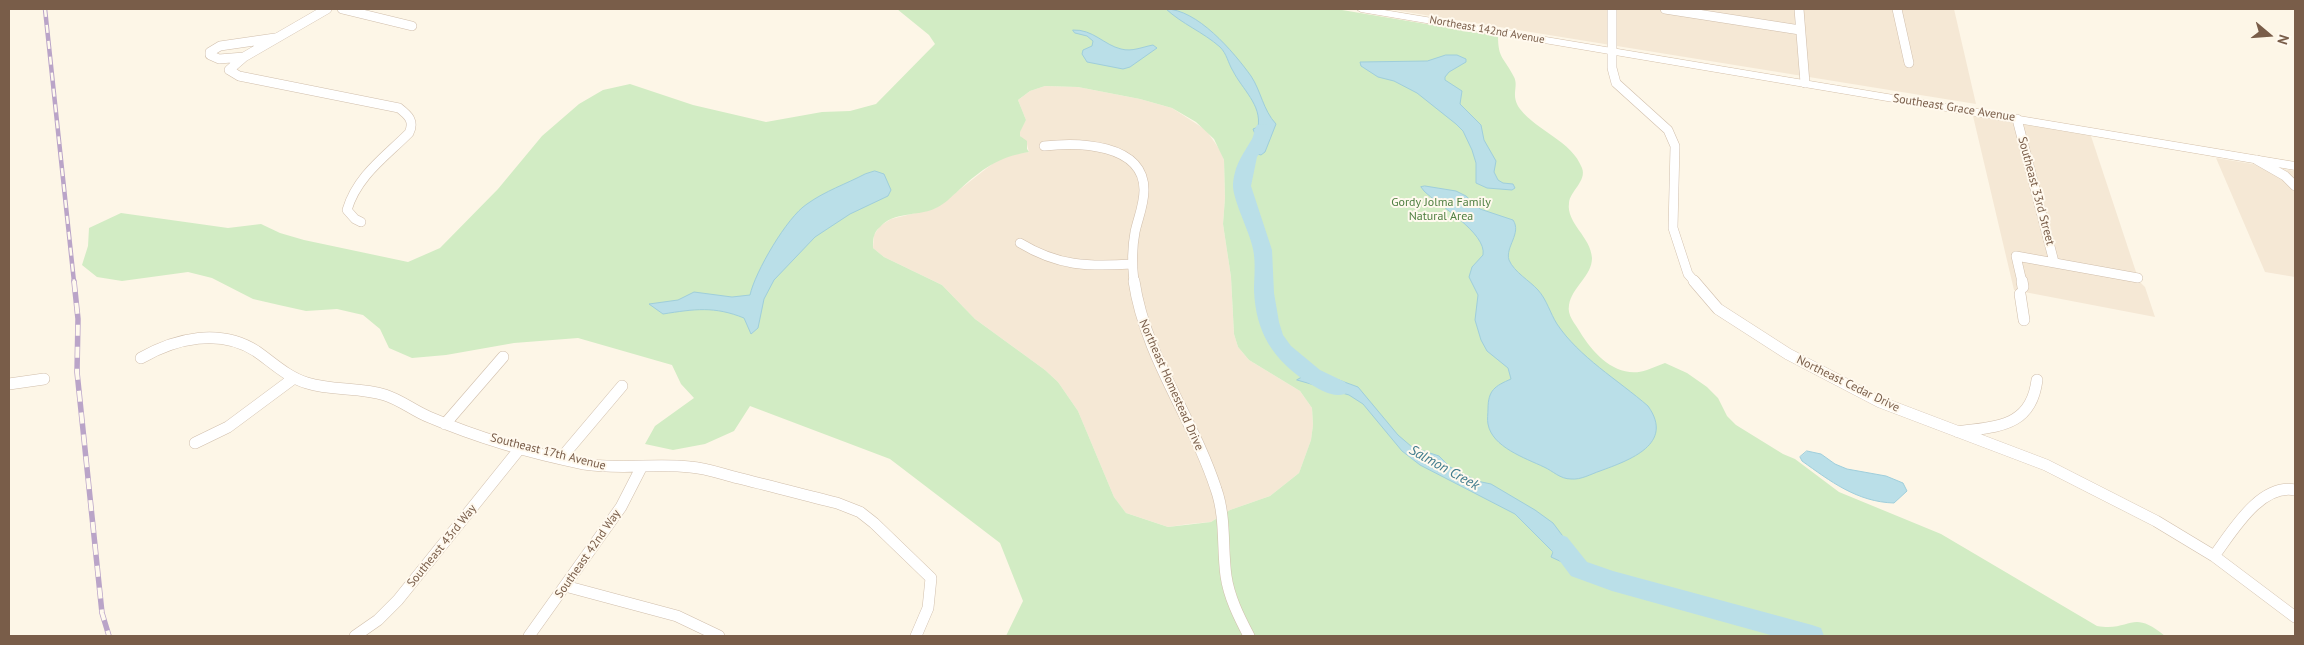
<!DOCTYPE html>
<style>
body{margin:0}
#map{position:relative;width:2304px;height:645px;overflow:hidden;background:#fdf6e7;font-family:"PT Sans",sans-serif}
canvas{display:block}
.frame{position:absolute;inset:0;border:10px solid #795d49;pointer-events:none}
.north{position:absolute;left:2244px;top:10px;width:50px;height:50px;-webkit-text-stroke:4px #fff9ee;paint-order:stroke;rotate:108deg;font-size:14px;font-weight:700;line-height:20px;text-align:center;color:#795d49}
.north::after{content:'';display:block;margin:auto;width:18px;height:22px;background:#795d49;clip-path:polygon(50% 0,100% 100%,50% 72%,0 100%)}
</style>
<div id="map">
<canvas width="2304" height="645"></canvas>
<div class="frame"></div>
<div class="north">N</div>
</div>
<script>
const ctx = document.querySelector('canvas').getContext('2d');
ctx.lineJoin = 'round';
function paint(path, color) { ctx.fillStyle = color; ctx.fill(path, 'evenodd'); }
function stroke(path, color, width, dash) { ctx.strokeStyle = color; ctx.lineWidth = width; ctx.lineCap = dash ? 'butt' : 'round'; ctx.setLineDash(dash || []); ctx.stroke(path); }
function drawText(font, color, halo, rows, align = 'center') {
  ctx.font = font + ' "PT Sans",sans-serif'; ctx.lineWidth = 4; ctx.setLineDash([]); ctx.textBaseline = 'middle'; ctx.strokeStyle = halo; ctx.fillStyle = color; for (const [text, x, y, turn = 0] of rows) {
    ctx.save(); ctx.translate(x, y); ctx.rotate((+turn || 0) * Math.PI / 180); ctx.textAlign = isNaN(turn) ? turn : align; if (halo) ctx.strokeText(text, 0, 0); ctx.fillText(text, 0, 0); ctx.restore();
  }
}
paint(new Path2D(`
 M1388,9h566l22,95z
 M1045,86l33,1 62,12 32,9 34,22 14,20 4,10 1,38 -2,26 8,53 3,57 4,13 11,13 51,31 12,17 1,17 -2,15 -12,33 -29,23 -40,14 -19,12 -22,2 -21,3 -42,-14 -12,-16 -36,-86 -20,-29 -13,-12 -70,-51 -33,-34 -58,-28 -11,-9 1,-13 6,-9 11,-7 45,-11 60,-47 13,-6 20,-3 -2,-8 -7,-8v-5l6,-11 -8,-20 12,-9z
 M1973,116l118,20 48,145 6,6 10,30 -141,-27z
 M2216,158l79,13v106l-30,-5z`), '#f5e8d5');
paint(new Path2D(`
 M897,9h439l162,27c0,23 6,21 16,41 5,10 -4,18 6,32 17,22 52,32 62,59 5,13 -12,23 -13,35 -3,20 22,34 23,55 0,18 -20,29 -23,47 -2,11 6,18 11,27 14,23 38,48 67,38 6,-2 12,-5 18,-7l22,10 20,14 11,11 9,18 9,9 47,29 12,5 44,33 102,42 156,92c35,6 34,-18 68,10h-1159l17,-35 -23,-58 -110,-84 -140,-53 -16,25 -29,13 -32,6 -28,-6 10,-18 39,-28 -13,-14 -9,-19 -94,-27 -64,5 -68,12 -34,3 -23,-10 -9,-19 -17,-14 -26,-6 -31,2 -27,-6 -26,-6 -41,-21 -24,-6 -66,9 -25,-4 -15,-12 6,-19 1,-18 32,-15 107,15 33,-4 19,9 24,7 104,22 32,-14 58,-59 44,-53 37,-32 24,-14 27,-6 63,21 73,17 56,-10 28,-1 26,-7 59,-60 -6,-9zM1045,86l33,1 62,12 32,9 24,14 18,17 10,21 1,38 -2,26 8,53 3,57 4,13 11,13 51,31 12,17 1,17 -2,15 -12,33 -29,23 -40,14 -19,12 -43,5 -42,-14 -12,-16 -36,-86 -20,-29 -13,-12 -70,-51 -33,-34 -58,-28 -11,-9c0,-9 0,-15 7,-21 13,-15 37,-11 54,-18 10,-4 17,-12 25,-19 23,-21 39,-33 70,-38l-2,-3v-8l-7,-5v-4l6,-12 -8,-20 12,-9z`), '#d2ecc4');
const water = new Path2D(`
 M1166,9c31,0 67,42 85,67 10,15 12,34 25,48l-11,28 -4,3 -11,-3 5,-18 -2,-5 5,-2c4,-22 -16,-38 -25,-56 -5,-8 -6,-17 -13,-24 -17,-15 -38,-23 -54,-38z
 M1073,30c20,-1 31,15 48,19 11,3 21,-2 32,-4l4,3 -27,19 -7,2 -36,-7 -5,-8 1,-4 9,-4 1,-5 -6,-5 -12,-3z
 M1446,55h11l9,4v3l-17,10 -4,5v3l17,11 -2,13 21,21 3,15 12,21 -2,11 4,8 5,3 10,1 2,4 -3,2 -25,-2 -11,-5v-20l-4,-13 -9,-19 -7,-7 -39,-31 -23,-12 -16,-4 -17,-11 -1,-4 67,-1z
 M875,171l9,3 7,16 -3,6 -38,18 -35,23 -41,43 -10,19 -6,29 -7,6 -7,-16c-30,-12 -49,-9 -81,-4l-14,-10 29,-4 16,-8 38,5 18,-2c5,-23 37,-78 57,-91 18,-13 39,-20 58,-30z
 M1425,186l31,5 10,5 14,13 33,11c9,13 -8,27 -4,40 5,12 21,21 29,30 9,10 12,23 19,34 22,33 61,56 91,82 27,38 -18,54 -48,65 -9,3 -19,9 -29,8 -11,0 -18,-8 -27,-12 -19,-9 -52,-20 -56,-43 -1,-4 0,-11 0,-15 0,-19 7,-23 23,-30l-3,-11 -21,-17 -6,-11 -6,-20 3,-25 -9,-18 3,-10 11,-12c4,-22 -45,-50 -59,-64l-3,-4z
 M1304,376h24l30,11 40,48 14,12 27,9 11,11 27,14 14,3 44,26 18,13 9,12 9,15 6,19 -26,-12 2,-5 -38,-38 -95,-49 -18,-14 -39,-47 -14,-9 -52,-15z
 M1807,451l14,3 14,10 12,5 39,7 17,7 4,8 -13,12c-37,-1 -64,-22 -92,-42l-2,-4z`);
paint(water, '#badfe8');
stroke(water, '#9fcedb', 1);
paint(new Path2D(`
 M1263,124l6,1 2,4 -1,9 -13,19 -6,29 21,64 2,43 5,29 4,13 8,11 29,24 25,12 4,6 -4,6c-13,4 -26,-5 -38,-12 -34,-23 -51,-49 -53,-91 0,-13 2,-28 -1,-42 -3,-17 -21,-50 -20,-65 2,-20 9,-28 19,-45 2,-4 2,-9 5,-14z
 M1559,534l8,3 20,25 26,9 199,54 9,3 3,8h-50l-162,-45 -41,-15 -24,-32 4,-7z`), '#badfe8');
const streetFar1 = new Path2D(`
 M342,9l70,17
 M1612,9v59l4,15 52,47 7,16 -2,82 15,46 7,8
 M1665,9l135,21
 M1799,9l6,74
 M1897,9l12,54
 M275,38l-55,8 -10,6v3l9,4 25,-2 83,-48
 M244,57l-15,13 10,6 160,32c9,7 16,13 10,25 -24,24 -52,43 -62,77l8,9 6,3
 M2017,119l37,143
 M1044,146c33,-4 100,-3 100,44 0,15 -6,28 -9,42 -3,16 -3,33 -1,50
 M2257,160l28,16 10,10
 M1020,243c38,23 68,24 112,21
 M2022,282l-6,-26 122,22`);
const street = new Path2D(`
 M1134,281c11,75 59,137 82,208 10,28 6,58 10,87 3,21 13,41 23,60
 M1694,281l24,28 70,45 92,48 166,63 110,56 58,35 81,61
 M2022,281l1,6
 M2020,294l4,26
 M141,358c35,-20 79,-30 115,-7 16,11 31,26 51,32 25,8 53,4 78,12 16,5 29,16 44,22 47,20 105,37 155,47 36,6 71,-1 106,3 16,1 32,7 48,11 33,8 66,17 99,25l23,9 14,11 57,55 -3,30 -12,28
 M9,384l35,-5
 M445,424l58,-67
 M1958,432c38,-6 73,-4 79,-52
 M195,443l33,-16 66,-49
 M562,457l60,-71
 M2214,556c18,-24 46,-73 81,-66
 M565,586l112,30 42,20
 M355,636l23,-16 20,-20 123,-153
 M529,636l92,-129 20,-39`);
const secondary = new Path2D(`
 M1356,9h22l917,153v8l-934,-158z`);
stroke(streetFar1, '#d0beab', 10);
stroke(street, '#d0beab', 12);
stroke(secondary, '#d3bfa9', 1);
stroke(streetFar1, '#fff', 9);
stroke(street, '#fff', 11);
paint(secondary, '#fff');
const railFar1 = new Path2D(`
 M45,9l29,273`);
const rail = new Path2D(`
 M74,281l4,38 -1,53 25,241 7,23`);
stroke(railFar1, '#baa4c8', 4.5);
stroke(rail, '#baa4c8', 5.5);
stroke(railFar1, '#fff9ee', 2.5, [8]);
stroke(rail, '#fff9ee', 4, [11]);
drawText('11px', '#795d49', '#fff9ee', [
 ["Northeast 142nd Avenue",1487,30,10]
]);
drawText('12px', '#795d49', '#fff9ee', [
 ["Southeast Grace Avenue",1954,108,9],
 ["Southeast 33rd Street",2036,191,75],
 ["Northeast Cedar Drive",1848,384,26],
 ["Northeast Homestead Drive",1171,385,66],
 ["Southeast 17th Avenue",548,452,14],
 ["Southeast 43rd Way",442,546,-51],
 ["Southeast 42nd Way",588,554,-55]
]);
drawText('12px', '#4f7f41', '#fff9ee', [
 ["Gordy Jolma Family",1441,203],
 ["Natural Area",1441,217]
]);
drawText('italic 14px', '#417b8d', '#fff9ee', [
 ["Salmon Creek",1444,468,29]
]);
</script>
